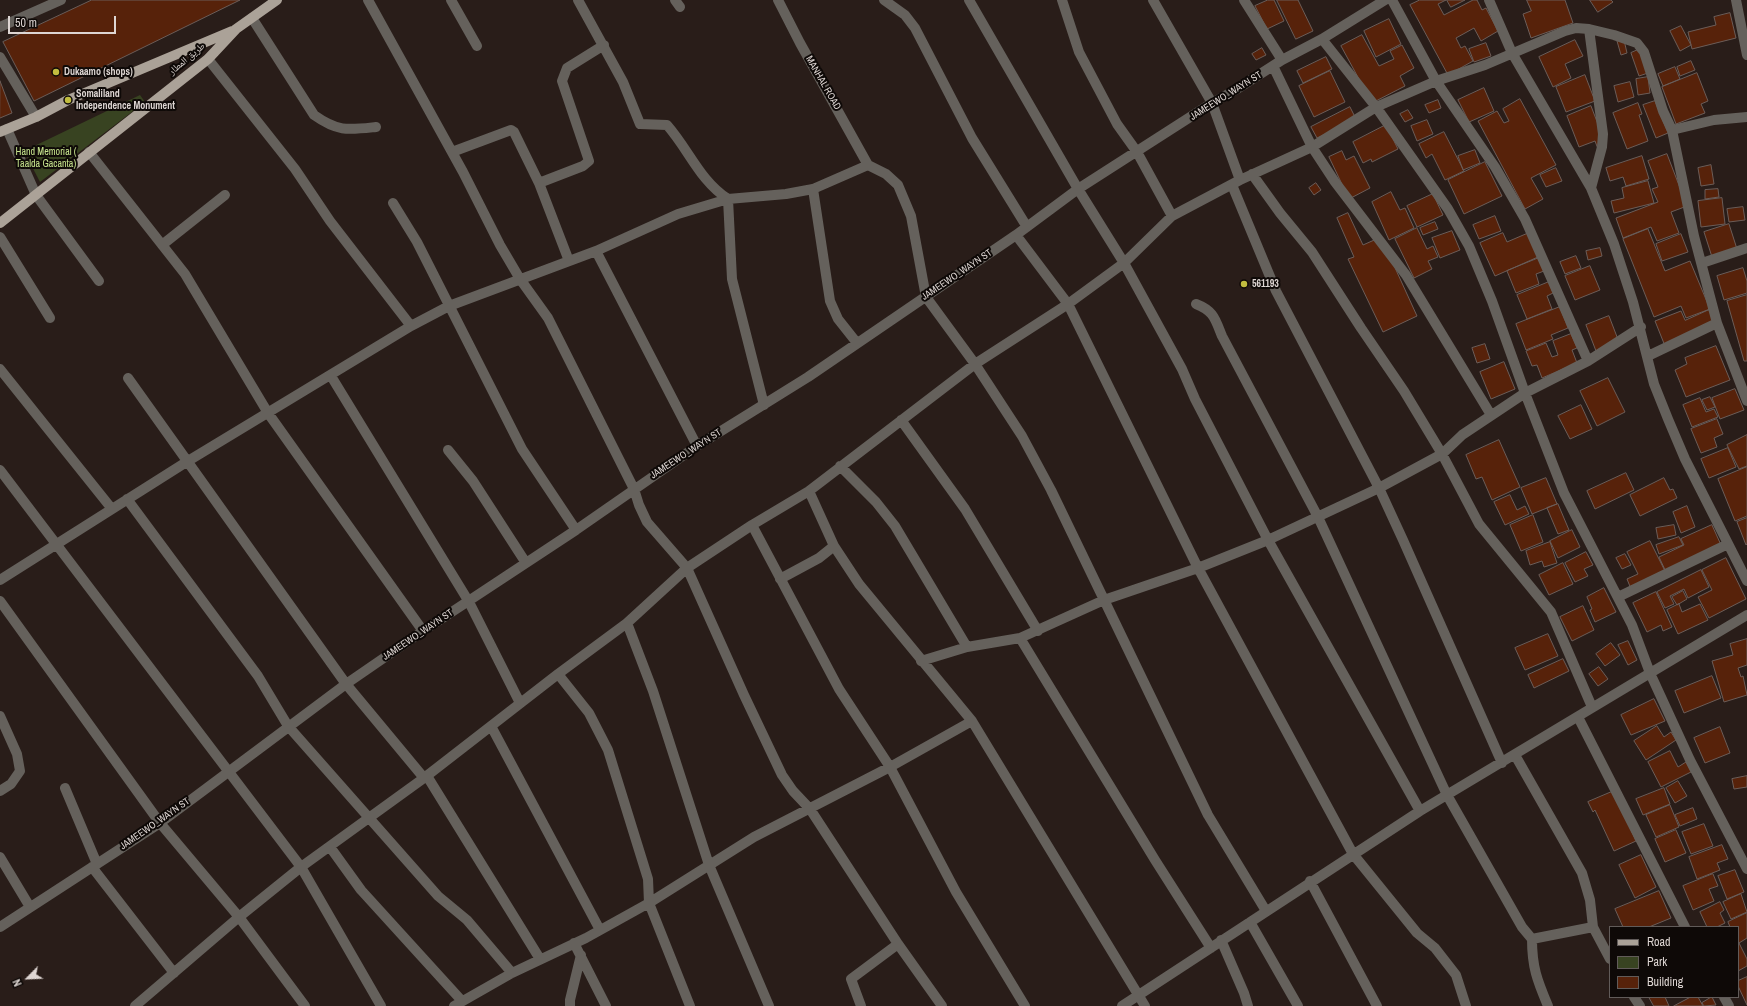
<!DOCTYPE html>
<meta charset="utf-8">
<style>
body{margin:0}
#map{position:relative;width:1747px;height:1006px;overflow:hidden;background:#291d19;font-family:"Archivo Narrow",sans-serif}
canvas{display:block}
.legend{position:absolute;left:1609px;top:926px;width:130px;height:72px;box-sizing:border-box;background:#0e0907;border:1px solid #615b59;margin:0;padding:5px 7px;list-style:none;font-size:12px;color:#ded6d3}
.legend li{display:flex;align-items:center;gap:8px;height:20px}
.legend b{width:20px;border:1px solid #615b59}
.north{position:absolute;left:8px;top:958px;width:40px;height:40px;-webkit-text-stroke:3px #0e0907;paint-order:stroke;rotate:246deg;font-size:11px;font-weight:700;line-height:16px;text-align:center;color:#ded6d3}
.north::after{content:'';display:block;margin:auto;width:14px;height:18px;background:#ded6d3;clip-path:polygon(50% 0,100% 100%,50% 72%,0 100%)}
.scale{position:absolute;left:8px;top:16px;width:108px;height:18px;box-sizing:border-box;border:2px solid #ded6d3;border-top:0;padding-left:5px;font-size:12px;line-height:14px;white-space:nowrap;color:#ded6d3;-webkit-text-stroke:3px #0e0907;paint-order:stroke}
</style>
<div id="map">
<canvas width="1747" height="1006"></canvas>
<ul class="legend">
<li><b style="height:5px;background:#aba298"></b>Road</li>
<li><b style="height:11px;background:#384321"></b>Park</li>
<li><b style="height:11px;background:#57220a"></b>Building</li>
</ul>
<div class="north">N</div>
<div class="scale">50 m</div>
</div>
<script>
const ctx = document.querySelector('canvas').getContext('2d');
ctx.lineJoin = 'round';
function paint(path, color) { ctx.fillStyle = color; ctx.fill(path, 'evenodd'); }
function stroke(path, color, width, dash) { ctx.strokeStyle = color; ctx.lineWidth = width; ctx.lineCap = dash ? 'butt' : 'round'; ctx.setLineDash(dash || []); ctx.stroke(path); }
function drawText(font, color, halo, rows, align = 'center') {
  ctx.font = font + ' "Archivo Narrow","Noto Naskh Arabic",sans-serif'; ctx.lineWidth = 4; ctx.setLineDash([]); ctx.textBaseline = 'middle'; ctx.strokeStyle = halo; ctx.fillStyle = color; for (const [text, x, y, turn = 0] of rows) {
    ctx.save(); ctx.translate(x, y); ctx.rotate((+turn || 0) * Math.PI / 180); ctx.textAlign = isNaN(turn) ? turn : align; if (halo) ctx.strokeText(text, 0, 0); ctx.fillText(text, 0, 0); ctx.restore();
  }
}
paint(new Path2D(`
 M140,95l5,7 -105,80 -16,-31z`), '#384321');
const building = new Path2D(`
 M92,0h148l-206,101 -31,-59z
 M1268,0h6l10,21 -17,8 -12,-23z
 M1277,0h21l15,31 -17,8z
 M1420,0h26l-8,4 6,11 29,-15h4l5,10 4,-2 12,23 -17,10 -7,-13 -18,10 5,10 4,-2 8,15 -25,14 -38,-70z
 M1447,0h18l-14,7z
 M1527,0h38l8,23 -42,15 -8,-24 8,-3z
 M1590,0h21l2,2 -15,10z
 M1730,13l6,25 -44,11 -4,-17 28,-7 -2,-8z
 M1389,19l12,25 -25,13 -12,-26z
 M1681,26l10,19 -11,6 -10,-20z
 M1362,35l17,31 15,-7 -4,-8 12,-6 12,23 -14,8 5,10 -33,17 -31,-57z
 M1575,40l8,16 -18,8 6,14 -18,9 -14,-30z
 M1624,40l3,13 -6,2 -4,-14z
 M1486,43l5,13 -17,6 -5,-13z
 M1262,48l4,7 -10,5 -4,-6z
 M1640,49l8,24 -9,3 -8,-23z
 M1326,57l6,12 -29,14 -6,-12z
 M1691,61l4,9 -15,6 -3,-9z
 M1675,67l5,12 -17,7 -5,-12z
 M1330,71l15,31 -31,15 -15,-31z
 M1697,73l11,28 -7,3 4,9 -29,11 -14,-37z
 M1585,75l10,26 -29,11 -10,-25z
 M1648,77l2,16 -12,2 -2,-16z
 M0,81l12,32 -12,5z
 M1630,82l4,15 -16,5 -4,-16z
 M1484,88l10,23 -25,11 -11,-22z
 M1520,99l36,66 -25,13 12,21 -18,10 -47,-88 19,-10 7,12 5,-2 -6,-12z
 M1438,100l3,8 -12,5 -4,-8z
 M1655,101l13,32 -12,5 -13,-33z
 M1638,103l4,11 -3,1 9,26 -21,8 -14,-36z
 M1591,106l15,39 -8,4 -3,-8 -16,6 -12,-31z
 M1350,107l6,12 -39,19 -6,-11z
 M1408,110l5,8 -8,4 -5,-8z
 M1427,120l6,14 -16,7 -6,-15z
 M1386,125l12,24 -26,13 -1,-3 -8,4 -10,-21z
 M1444,132l20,39 -19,9 -13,-26 -6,4 -7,-14z
 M1475,150l5,13 -17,7 -5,-14z
 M1342,151l4,9 8,-4 16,32 -21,11 -20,-42z
 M1667,154l20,52 -16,6 8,21 -22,8 -6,-14 -28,11 -7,-20 42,-16 -6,-13 6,-2 -10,-26z
 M1642,156l7,23 -23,7 -3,-9 -13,4 -4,-13z
 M1485,162l17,34 -38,18 -16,-34z
 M1711,165l3,19 -13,2 -3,-18z
 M1556,168l6,13 -16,6 -6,-12z
 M1648,181l6,22 -40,10 -3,-12 13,-3 -2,-10z
 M1316,183l5,7 -7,5 -5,-7z
 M1718,189l1,8 -14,2v-9z
 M1391,192l9,18 5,-2 9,20 -25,12 -17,-38z
 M1433,194l10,21 -26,12 -10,-21z
 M1722,198l3,26 -24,3 -3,-26z
 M1743,207l2,13 -16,2 -2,-13z
 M1348,213l15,32 18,-8 36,79 -34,16 -35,-73 6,-2 -17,-39z
 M1495,216l6,15 -22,8 -6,-14z
 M1435,222l3,7 -15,6 -3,-7z
 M1729,224l8,25 -25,8 -8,-25z
 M1417,228l10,21 6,-3 5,11 -10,4 4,8 -18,9 -19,-39z
 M1648,229l17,42 25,-10 20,48 -24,9 -5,-12 -27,11 -31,-78z
 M1452,231l8,19 -20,8 -8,-20z
 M1503,233l4,9 21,-9 10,24 -43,19 -15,-33z
 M1681,234l7,18 -26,9 -6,-17z
 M1600,248l2,8 -14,4 -2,-9z
 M1576,256l5,12 -16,6 -5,-12z
 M1539,258l5,13 -8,3 3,10 -23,9 -9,-22z
 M1590,266l10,24 -25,10 -10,-24z
 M1743,268l4,13v12l-23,7 -7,-24z
 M1549,282l4,11 -6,3 5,13 -25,10 -10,-24z
 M1747,295v66h-3l-17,-60z
 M1560,307l8,21 -17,7 2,4 -27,11 -10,-26z
 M1709,310l6,15 -50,21 -10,-25 26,-10 4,9z
 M1609,316l10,26 -23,9 -10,-26z
 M1571,334l6,14 -5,2 5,13 -35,15 -5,-13 -5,1 -6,-15 20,-8 6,14 6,-2 -5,-14z
 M1485,344l5,15 -13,4 -5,-15z
 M1716,346l14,34 -44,17 -11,-27 12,-6 -2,-6z
 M1504,362l11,27 -24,10 -11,-27z
 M1608,378l17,34 -28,14 -17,-35z
 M1735,389l9,21 -24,9 -8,-21z
 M1710,397l5,10 -8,3 -5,-10z
 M1700,398l6,14 8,-3 4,8 -26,10 -9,-22z
 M1581,405l11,24 -22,10 -12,-23z
 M1717,419l6,15 -9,4 3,9 -16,6 -10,-24z
 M1747,435v31l-8,3 -12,-24z
 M1499,440l21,47 -28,13 -10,-23 -6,2 -10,-24z
 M1728,448l8,19 -27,11 -8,-19z
 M1747,467v49l-12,5 -17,-42z
 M1626,473l8,17 -39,19 -8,-18z
 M1546,478l11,26 -25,10 -11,-26z
 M1664,478l6,12 3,-1 4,9 -37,18 -10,-21z
 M1510,495l7,15 8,-4 4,8 -24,11 -11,-23z
 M1558,504l11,26 -11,4 -11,-26z
 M1687,506l8,21 -14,6 -8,-21z
 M1533,515l10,27 -22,9 -11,-26z
 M1747,518v26l-1,1 -9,-23z
 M1674,525l2,10 -18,4 -2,-11z
 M1712,525l9,20 -55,27 -7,-15 25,-12 -3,-6z
 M1572,530l8,17 -22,11 -8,-17z
 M1679,537l4,8 -24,9 -3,-9z
 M1650,541l16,32 -35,16 -4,-10 11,-5 -11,-22z
 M1550,542l7,21 -13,4 -2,-6 -12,4 -4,-14z
 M1586,552l7,13 -9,4 4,7 -13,6 -10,-19z
 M1625,554l6,11 -9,4 -6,-11z
 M1726,558l20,41 -37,19 -11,-21 14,-7 -10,-20z
 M1563,563l10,21 -24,11 -10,-20z
 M1701,570l8,17 -21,11 -4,-9 -14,7 4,8 -9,4 -8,-16z
 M1604,588l12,24 -21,10 -5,-12 2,-1 -5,-12z
 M1683,591l4,8 -10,6 -5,-8z
 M1656,592l16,35 -9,4 -2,-6 -14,7 -14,-29z
 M1679,604l3,8 18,-8 8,16 -30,14 -11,-24z
 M1583,606l11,24 -22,11 -12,-24z
 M1548,634l10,22 -33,14 -10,-22z
 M1747,639v26l-9,3 3,9 2,-1 4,19 -23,7 -12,-41 21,-6 -3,-11z
 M1628,641l9,19 -9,5 -10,-20z
 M1611,643l9,12 -15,11 -9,-12z
 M1563,659l6,12 -35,17 -6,-13z
 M1599,667l9,12 -10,7 -9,-12z
 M1712,676l9,22 -37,15 -9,-22z
 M1654,699l11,22 -34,14 -10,-20z
 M1657,726l7,11 7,-5 5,8 -30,20 -12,-19z
 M1720,727l10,26 -25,10 -11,-25z
 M1670,751l8,16 8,-5 5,10 -30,15 -13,-25z
 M1747,776v11l-13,2 -2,-10z
 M1678,781l9,15 -12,7 -9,-15z
 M1664,788l6,16 -27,11 -7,-16z
 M1614,791l22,50 -22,10 -19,-41 -2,2 -5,-10z
 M1670,805l9,22 -23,10 -10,-22z
 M1693,808l4,11 -17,7 -5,-11z
 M1704,824l9,22 -22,8 -9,-22z
 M1676,830l10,23 -21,9 -10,-23z
 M1722,845l6,14 -11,4 3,7 -23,9 -8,-22z
 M1641,855l15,32 -21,11 -16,-33z
 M1735,870l9,22 -17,7 -9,-23z
 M1713,874l5,12 -9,3 5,12 -21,9 -10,-24z
 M1659,891l12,27 -22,9h-26l-8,-18z
 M1741,894l6,18 -16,7 -8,-17z
 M1720,902l4,8 -4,3 5,10 -8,4h-10l-7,-15z
 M1747,913v25l-8,5 8,16v7l-9,5v-44h-8l-2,-5z
 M1747,977v28l-9,-19v-5z
 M1649,997h16l4,9h-15z
 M1691,997h7l5,9h-29z
 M1712,997l4,8 -12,1 -2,-3z`);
paint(building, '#57220a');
stroke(building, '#6c5d58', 1);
stroke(new Path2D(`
 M368,0l95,172 37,73 20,34 28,39 86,171 5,16 8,17 40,46 57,127 38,80 11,16 17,18 88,135 44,62
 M451,0l26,46
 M578,0l45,82 17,42 27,1c22,25 33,56 61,74l4,80 32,126
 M675,0l5,7
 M778,0l22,43 68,122
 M884,0l21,15 10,13 57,110 55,89
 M969,0l109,189 46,74 58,106 13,30 73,141 152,271
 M1062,0l17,52 38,72 20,28 35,64
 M1153,0l59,103 28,77
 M1244,0l38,60
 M1392,0l44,81 59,86 30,52 63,142
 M1489,0l23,53 79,135 23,56 19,58 21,82 14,35 17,40 62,122
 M1736,0l11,55
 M252,18l62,97c24,17 34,15 62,12
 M0,27l61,-27
 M1589,29l14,105 -1,13 -11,41
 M1322,39l54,68 72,102 21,37 23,55 33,92 39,100 68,132 18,48 40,87 57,109
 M0,57l36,60
 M208,59l87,110 35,52 81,105
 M1273,66l39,81 23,35 71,93 85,140
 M7,129l29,66 63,86
 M1672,130l42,-10 33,-3
 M89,152l96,122 83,139 155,218
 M452,152l59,-22 3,2 25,51 44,-17 6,-5 -27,-80 5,-13 37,-23
 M1252,174l28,39 32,39 49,76 43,63 38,63 37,70 72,88 41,95
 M539,183l30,78
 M1232,185l44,106 103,197 24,52 99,223
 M813,189l17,112 8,18 19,24
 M393,203l24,39 105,207 54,81
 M1016,235l52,69 130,264 155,286 64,79 18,15 21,27 10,31
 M0,237l50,81
 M162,245l63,-50
 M596,251l101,195
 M1702,263l45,-15
 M1196,304c18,7 19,15 26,32l96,181 129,278 75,132 10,12 61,-12
 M1648,356l69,-33
 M0,369l112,140
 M331,376l138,226 51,101
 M128,378l218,306 78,94
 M901,420l64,89 73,122
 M448,450l25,31 53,82
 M840,466l36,36 19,24 72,121
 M0,470l301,397 80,139
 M809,491l25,55 25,38 113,137 173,285
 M127,499l131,177 30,50 150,170 29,24 45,53
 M752,525l87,164 51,78 66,125 69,114
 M780,579l39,-21 15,-12
 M0,580l188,-119 223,-135 38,-20 147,-55 82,-37 50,-15 58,-5 27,-5 55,-24 18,9 12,11 13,31 15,81 49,67 47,72 29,54 157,325 58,96
 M1618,597l110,-53
 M0,601l160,222 79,94 66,89
 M627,623l26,68 56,174 60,141
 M1020,638l135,222 56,88
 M921,661l46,-14 53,-9 84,-38 94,-32 70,-28 111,-52 63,-34 20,-19 63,-42 63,-32 53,-34
 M558,674l31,39 19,37 40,129 1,24 41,103
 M0,716l17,38 3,17 -9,13 -11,7
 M1578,717l107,210
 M491,726l109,204
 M1515,755l67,118 8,27 3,27 17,32
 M427,776l113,183
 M65,788l32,76
 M330,847l31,43 101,111
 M0,857l30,50
 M92,867l82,106
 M1310,881l67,125
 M1250,922l48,84
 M0,927l160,-104 186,-139 77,-53 153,-101 121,-84 111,-69 208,-142 62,-46 134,-86 25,-14 45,-29 40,-21 63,-39
 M1532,939c0,28 5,41 16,67
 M1221,940l23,53 4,13
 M574,943l32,63
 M1634,997l6,9
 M1724,997l5,9
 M135,1006l104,-89 62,-50 123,-89 134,-104 69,-51 60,-55 65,-43 57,-34 166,-127 93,-60 56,-41 48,-47 68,-36 72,-33 64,-40 60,-26 49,-16 80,-34 11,-3 13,1 25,6 23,8 7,9 19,59 9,19 22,106 23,87 30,78
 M454,1006l58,-33 74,-35 63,-35 105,-66 136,-70 82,-46
 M570,1006v-6l11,-45
 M861,1006l-10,-27 47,-35
 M1122,1006l298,-195 327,-196`), '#65615c', 10);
stroke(new Path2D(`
 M0,132l36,-15 32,-17 164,-69
 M0,223l208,-164 28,-30 41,-29`), '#aba298', 10);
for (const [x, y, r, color] of [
 [56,72,4,"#c2bd3f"],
 [68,100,4,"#c2bd3f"],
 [1244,284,4,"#c2bd3f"]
]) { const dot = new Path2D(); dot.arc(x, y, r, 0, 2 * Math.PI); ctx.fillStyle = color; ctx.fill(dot); stroke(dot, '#0e0907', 1.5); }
drawText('10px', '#ded6d3', '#0e0907', [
 ["طريق المطار",187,59,-40],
 ["MANHAL ROAD",823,83,60],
 ["JAMEEWO_WAYN ST",1226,96,-32],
 ["JAMEEWO_WAYN ST",957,275,-34],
 ["JAMEEWO_WAYN ST",686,454,-33],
 ["JAMEEWO_WAYN ST",418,635,-34],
 ["JAMEEWO_WAYN ST",155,824,-35]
]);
drawText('bold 10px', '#ded6d3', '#0e0907', [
 ["Dukaamo (shops)",64,72],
 ["Somaliland",76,94],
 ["Independence Monument",76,106],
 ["561193",1252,284]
], 'left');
drawText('10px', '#c6e38d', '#0e0907', [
 ["Hand Memorial (",46,152],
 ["Taalda Gacanta)",46,164]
]);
</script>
